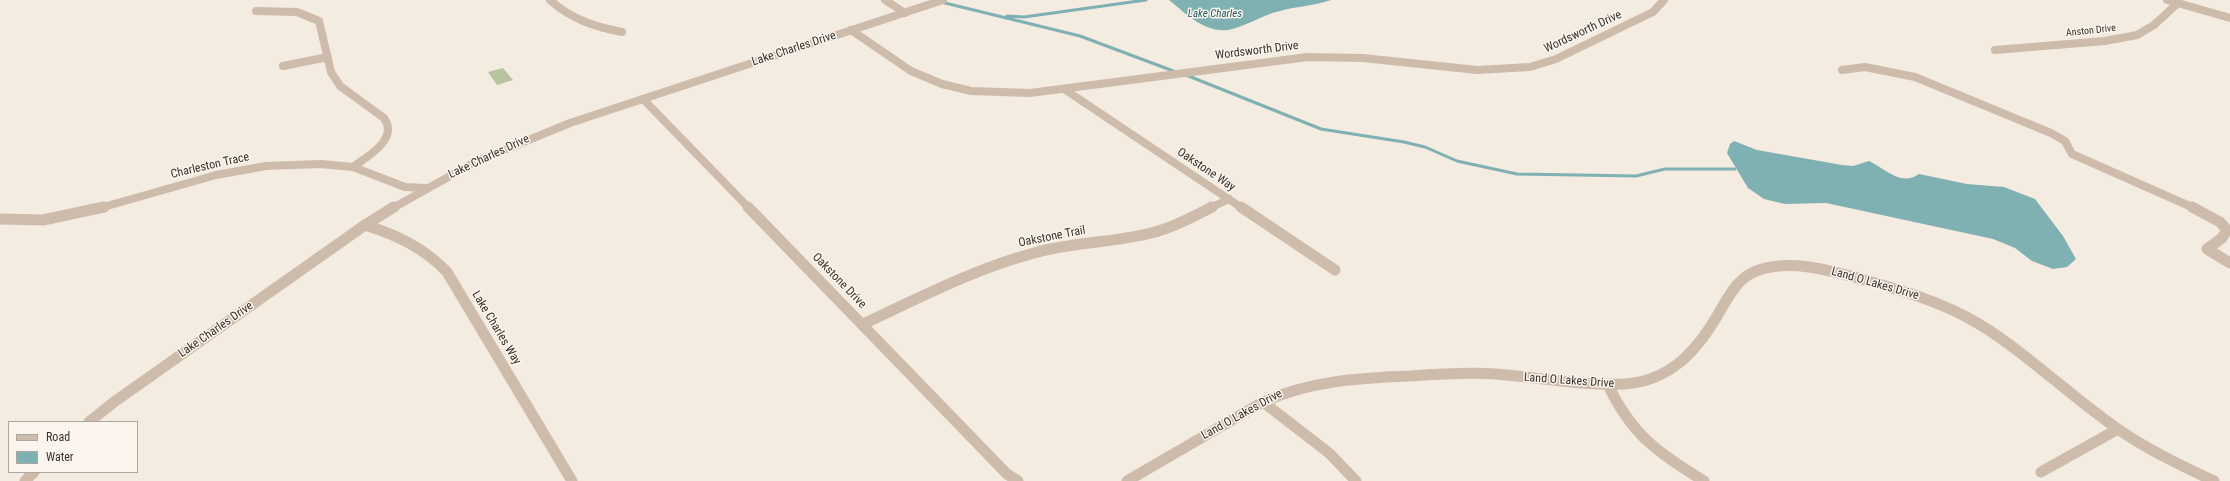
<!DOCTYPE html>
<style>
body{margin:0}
#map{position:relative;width:2230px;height:481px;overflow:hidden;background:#f4ebe1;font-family:"Roboto Condensed",sans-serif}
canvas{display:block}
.legend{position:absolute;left:8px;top:421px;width:130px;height:52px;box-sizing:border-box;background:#fbf5ee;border:1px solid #aea6a0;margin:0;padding:5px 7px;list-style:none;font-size:12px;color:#3b302b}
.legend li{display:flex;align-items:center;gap:8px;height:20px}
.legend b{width:20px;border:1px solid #aea6a0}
</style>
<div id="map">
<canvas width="2230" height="481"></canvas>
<ul class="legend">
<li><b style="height:5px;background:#cdbbac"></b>Road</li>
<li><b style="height:11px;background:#7fb0b2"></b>Water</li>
</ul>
</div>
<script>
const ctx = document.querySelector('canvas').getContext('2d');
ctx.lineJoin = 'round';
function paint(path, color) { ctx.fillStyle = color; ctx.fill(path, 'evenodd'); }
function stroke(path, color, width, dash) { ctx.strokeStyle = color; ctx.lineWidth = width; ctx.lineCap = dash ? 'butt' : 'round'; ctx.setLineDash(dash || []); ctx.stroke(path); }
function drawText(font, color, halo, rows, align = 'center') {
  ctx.font = font + ' "Roboto Condensed",sans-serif'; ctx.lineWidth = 3; ctx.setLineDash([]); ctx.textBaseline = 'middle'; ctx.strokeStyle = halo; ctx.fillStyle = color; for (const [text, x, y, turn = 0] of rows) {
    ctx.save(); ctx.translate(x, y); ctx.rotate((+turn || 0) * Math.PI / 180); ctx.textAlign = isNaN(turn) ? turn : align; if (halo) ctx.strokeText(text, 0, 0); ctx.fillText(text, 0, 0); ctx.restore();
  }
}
paint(new Path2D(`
 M503,68l10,12 -16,5 -9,-13z`), '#b8c4a0');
paint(new Path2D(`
 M1169,0h162c-17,6 -34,6 -51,11 -18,4 -35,16 -52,19 -23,3 -43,-17 -59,-30z
 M1734,141l23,9 85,15 11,1 16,-5c17,8 32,26 50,13l48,10 37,3 31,12 28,37 13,23 -9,8 -14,2 -21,-8 -17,-13 -22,-9 -167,-36 -41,1 -21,-5 -16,-11 -21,-35 3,-9z`), '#7fb0b2');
stroke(new Path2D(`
 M941,2l139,34 96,36
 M1007,16l17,1 122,-17
 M1186,75l135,54 83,13 21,5 32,14 60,13 119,2 29,-7h70`), '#7fb0b2', 3);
stroke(new Path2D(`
 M550,0c21,19 45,27 72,32
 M885,0l20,13
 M2167,0l63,18
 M256,11l41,1 22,9 12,51 9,14 44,32c15,21 -16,38 -31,49
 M851,30l60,41 31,13 29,7 59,2 278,-36 55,1 114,12 53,-3 26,-8 97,-47 11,-12
 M1995,50l110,-9 32,-6 17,-10 24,-22
 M283,66l45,-9
 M1842,70l23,-3 50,10 136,56 14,8 7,13 122,54
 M1064,89l178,119
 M643,99l106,109
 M100,208l116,-33 50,-9 55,-2 32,3 52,20 21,1
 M1210,208l19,-9`), '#cdbbac', 8);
stroke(new Path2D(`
 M748,207l259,267 11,7
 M1241,207l94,63
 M2192,207l28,15 7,8 -5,8 -15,11 23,14
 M0,219l43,1 61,-13
 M365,225c32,10 59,23 82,47l125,209
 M863,324c56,-26 111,-55 171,-71 38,-11 78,-10 117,-20 21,-5 41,-16 61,-26
 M1608,385c24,50 50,68 96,96
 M1263,402l66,51 27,28
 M2041,472l77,-43
 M1127,481l136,-79c47,-21 95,-24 146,-26 29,-2 57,-4 86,-2 42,3 85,12 128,10 47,-2 75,-34 97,-73 10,-17 19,-35 39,-41 32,-10 65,-1 95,7 43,12 87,24 125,47 49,30 90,71 136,103 31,22 65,38 99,54`), '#cdbbac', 11);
stroke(new Path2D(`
 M393,208l82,-46 95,-39 373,-123`), '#cdbbac', 8);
stroke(new Path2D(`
 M89,422l25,-20 251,-177 29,-18
 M25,481l9,-9`), '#cdbbac', 11);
drawText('10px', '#3b302b', '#fbf5ee', [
 ["Anston Drive",2091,31,-6]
]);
drawText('italic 11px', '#1f5a5e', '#fbf5ee', [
 ["Lake Charles",1215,14]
]);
drawText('12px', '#3b302b', '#fbf5ee', [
 ["Wordsworth Drive",1583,32,-25],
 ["Lake Charles Drive",794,49,-18],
 ["Wordsworth Drive",1257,51,-7],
 ["Lake Charles Drive",489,157,-25],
 ["Charleston Trace",210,166,-13],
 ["Oakstone Way",1206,170,34],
 ["Oakstone Trail",1052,237,-11],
 ["Oakstone Drive",839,281,46],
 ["Land O Lakes Drive",1875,284,16],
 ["Lake Charles Way",496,328,59],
 ["Lake Charles Drive",216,330,-35],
 ["Land O Lakes Drive",1569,381,4],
 ["Land O Lakes Drive",1242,415,-29]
]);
</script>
